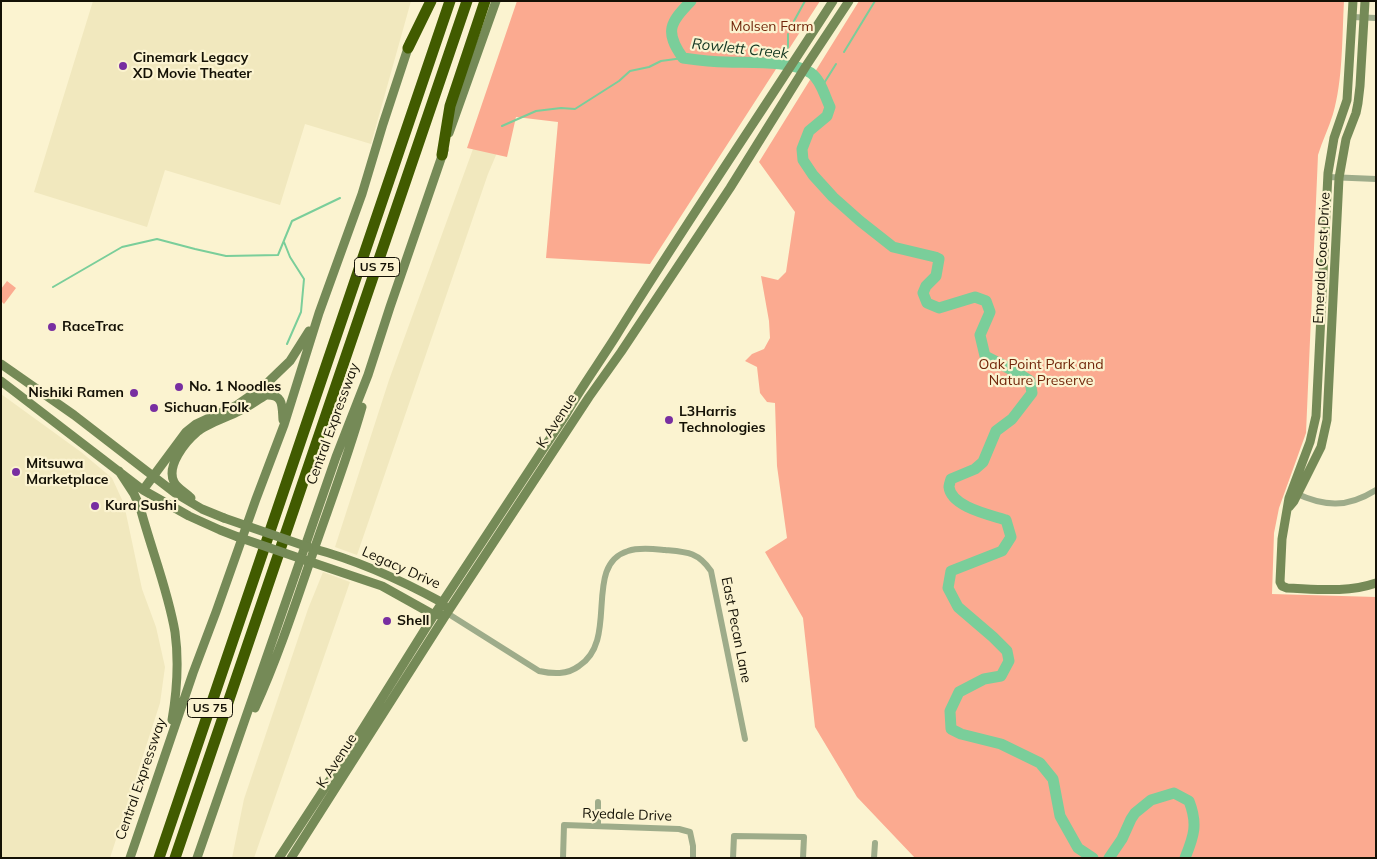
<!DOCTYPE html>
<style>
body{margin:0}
#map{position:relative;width:1377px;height:859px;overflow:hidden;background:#fbf3d0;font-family:Mulish,sans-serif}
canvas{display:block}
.frame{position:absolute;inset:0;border:2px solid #141105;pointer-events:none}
</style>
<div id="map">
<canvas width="1377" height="859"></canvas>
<div class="frame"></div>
</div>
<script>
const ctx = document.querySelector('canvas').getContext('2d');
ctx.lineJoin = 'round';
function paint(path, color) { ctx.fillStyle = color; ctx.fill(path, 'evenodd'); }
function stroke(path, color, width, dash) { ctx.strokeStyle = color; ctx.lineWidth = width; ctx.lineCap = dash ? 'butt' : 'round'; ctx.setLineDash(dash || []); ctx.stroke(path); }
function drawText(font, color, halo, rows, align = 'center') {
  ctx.font = font + ' Mulish,sans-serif'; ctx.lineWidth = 4.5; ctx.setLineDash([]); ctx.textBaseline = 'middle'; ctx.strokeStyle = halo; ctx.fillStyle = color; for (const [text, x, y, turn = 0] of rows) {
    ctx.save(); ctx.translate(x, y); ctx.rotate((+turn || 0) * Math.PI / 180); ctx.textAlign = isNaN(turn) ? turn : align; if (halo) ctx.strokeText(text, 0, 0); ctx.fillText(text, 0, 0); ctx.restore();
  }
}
paint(new Path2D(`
 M93,1h318l-40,143 -66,-20 -25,81 -115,-35 -18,57 -113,-35z
 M533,68l-45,106 -131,381 -22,-8 54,-167 84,-231z
 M1,394l80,58 31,26 12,26 18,85 14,38 9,40 -5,36 -50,155h-109z
 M323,572l27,10 -96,276h-22l12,-59 64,-190z`), '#f1e8be');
paint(new Path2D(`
 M517,1h303l-170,263 -104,-6 12,-136 -42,-5 -9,40 -40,-9z
 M859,1h485c-2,35 -1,80 -11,113 -4,14 -11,27 -15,41l-12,278 -27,75 -5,25 -2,61 104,3v261h-461l-58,-61 -42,-70 -12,-109 -38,-66 22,-14 -10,-72 -2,-63 -8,-1 -7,-9 -3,-26 -12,-6 7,-7 12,-5 6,-11 -1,-17 -8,-45 17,4 8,-8 9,-60 -36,-50z
 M7,281l9,7 -12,16 -3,-3v-12z`), '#fbaa90');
stroke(new Path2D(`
 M794,21l11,-20
 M844,52l31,-51
 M782,65l6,-18v-13
 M821,88l15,-24
 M502,126l34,-15 25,-3 14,1 44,-28 11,-10 19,-4 12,-6 22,-3
 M284,242l6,15 14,22 -3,33 -14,32
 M53,287l69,-40 35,-8 38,10 31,7 52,-1 14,-34 48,-23`), '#7ace9a', 2);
stroke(new Path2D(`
 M691,1c-21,22 -27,30 -8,57 14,2 29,4 43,4 24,1 64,-2 85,11 10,7 14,24 19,34l-3,9 -18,15 -7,18 1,11 10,15 20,22 27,24 33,26 42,10 4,2 -3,17 -10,10 -3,7 4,10 12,5 36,-11 11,4 4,11 -10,23 5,21 31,16 14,9 2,12 -20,26 -16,12 -13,31 -8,7 -24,10c-1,3 -2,6 -2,8 2,20 42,28 57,33l5,17 -9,14 -51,20 -3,17 10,19 35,30 14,14 2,10 -8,15 -17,3 -25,13 -9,19 1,18 10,5 40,10 39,19 13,16 7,37 18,32 15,10
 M1109,858l13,-19 9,-20 4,-6 16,-13 23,-7 15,8c9,23 5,35 -4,57`), '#7ace9a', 11);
stroke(new Path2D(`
 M1352,17l24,1
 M1328,177l48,2
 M1295,493c30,14 52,15 81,-3
 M447,613l92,58c14,3 28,4 40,-5 41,-26 3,-101 49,-115 11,-4 26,-2 37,-1 22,2 33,2 46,21l34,168
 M598,826v-24
 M563,858l1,-33 115,4 11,3 3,14v12
 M733,858l1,-22 70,1 -1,21
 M874,858l1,-15`), '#9eac8a', 6);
stroke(new Path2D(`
 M1353,1l-6,99 -13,38 -6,35 -12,243 -6,26 -21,56 -7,41 -2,43 2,4 5,2c29,1 60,5 89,-5
 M449,133l47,-132
 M1,364l73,51 101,78 27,16 22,9
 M1,381l142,109 46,26 31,14 18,7
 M119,471l15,23 6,13c11,42 28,83 35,125 4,29 2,59 -3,88
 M143,490l43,-58 10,-8 41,-19 26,-18 27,-26 19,-30
 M191,498c-5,-5 -14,-10 -17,-16 -8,-16 11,-40 23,-50 9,-8 31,-15 42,-21 10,-4 18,-11 27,-16 18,-1 16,12 17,25
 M1289,507l5,-6 27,-54 6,-27 12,-242 7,-39 10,-26 2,-10 2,-17 5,-85
 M311,548c46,12 90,32 132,55l1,3
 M305,560l77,26 52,29 6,-1
 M255,708c24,-53 42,-109 61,-164 16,-46 33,-91 46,-137
 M130,858l63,-185 23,-61 40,-113 28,-74 35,-112 43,-119 21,-70 27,-82
 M197,858l139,-401 32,-82 22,-68 54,-157
 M279,858l68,-104 87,-139 131,-199c15,-27 34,-53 51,-80 70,-113 145,-223 217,-335
 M291,858l156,-245 142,-216 32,-45 109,-164 76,-122 43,-65`), '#758a57', 9);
stroke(new Path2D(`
 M408,48l23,-47
 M442,155l8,-49 35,-105
 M159,858l291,-857
 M175,858l292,-857`), '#415b00', 11);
stroke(new Path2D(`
 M224,518l84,29
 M238,537l67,23`), '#758a57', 9);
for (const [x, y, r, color] of [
 [123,66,5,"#782ea1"],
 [52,327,5,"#782ea1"],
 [179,387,5,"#782ea1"],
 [134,393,5,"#782ea1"],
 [154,408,5,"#782ea1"],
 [669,420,5,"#782ea1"],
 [16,472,5,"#782ea1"],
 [95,506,5,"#782ea1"],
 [387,621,5,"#782ea1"]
]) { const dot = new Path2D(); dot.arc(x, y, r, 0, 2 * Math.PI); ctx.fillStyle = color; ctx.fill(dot); stroke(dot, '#fbf3d0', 2); }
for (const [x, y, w] of [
 [377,267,45],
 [210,708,45]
]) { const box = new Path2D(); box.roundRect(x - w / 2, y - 9.5, w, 19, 4); ctx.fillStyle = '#fbf3d0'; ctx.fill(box); stroke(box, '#141105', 1); }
drawText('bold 12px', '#141105', null, [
 ["US 75",377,267],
 ["US 75",210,708]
]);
drawText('14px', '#71260a', '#fbf3d0', [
 ["Molsen Farm",772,27],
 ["Oak Point Park and",1041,365],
 ["Nature Preserve",1041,381]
]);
drawText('bold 14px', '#141105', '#fbf3d0', [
 ["Cinemark Legacy",133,58],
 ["XD Movie Theater",133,74],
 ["RaceTrac",62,327],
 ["No. 1 Noodles",189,387],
 ["Nishiki Ramen",124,393,"right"],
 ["Sichuan Folk",164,408],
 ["L3Harris",679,412],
 ["Technologies",679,428],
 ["Mitsuwa",26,464],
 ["Marketplace",26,480],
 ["Kura Sushi",105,506],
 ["Shell",397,621]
], 'left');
drawText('14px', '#141105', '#fbf3d0', [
 ["Emerald Coast Drive",1322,258,-87],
 ["K Avenue",557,421,-57],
 ["Central Expressway",333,424,-70],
 ["Legacy Drive",401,568,24],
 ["East Pecan Lane",736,630,79],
 ["K Avenue",337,761,-57],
 ["Central Expressway",141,779,-71],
 ["Ryedale Drive",627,815,2]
]);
drawText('italic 15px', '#133722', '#fbf3d0', [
 ["Rowlett Creek",740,49,6]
]);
</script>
